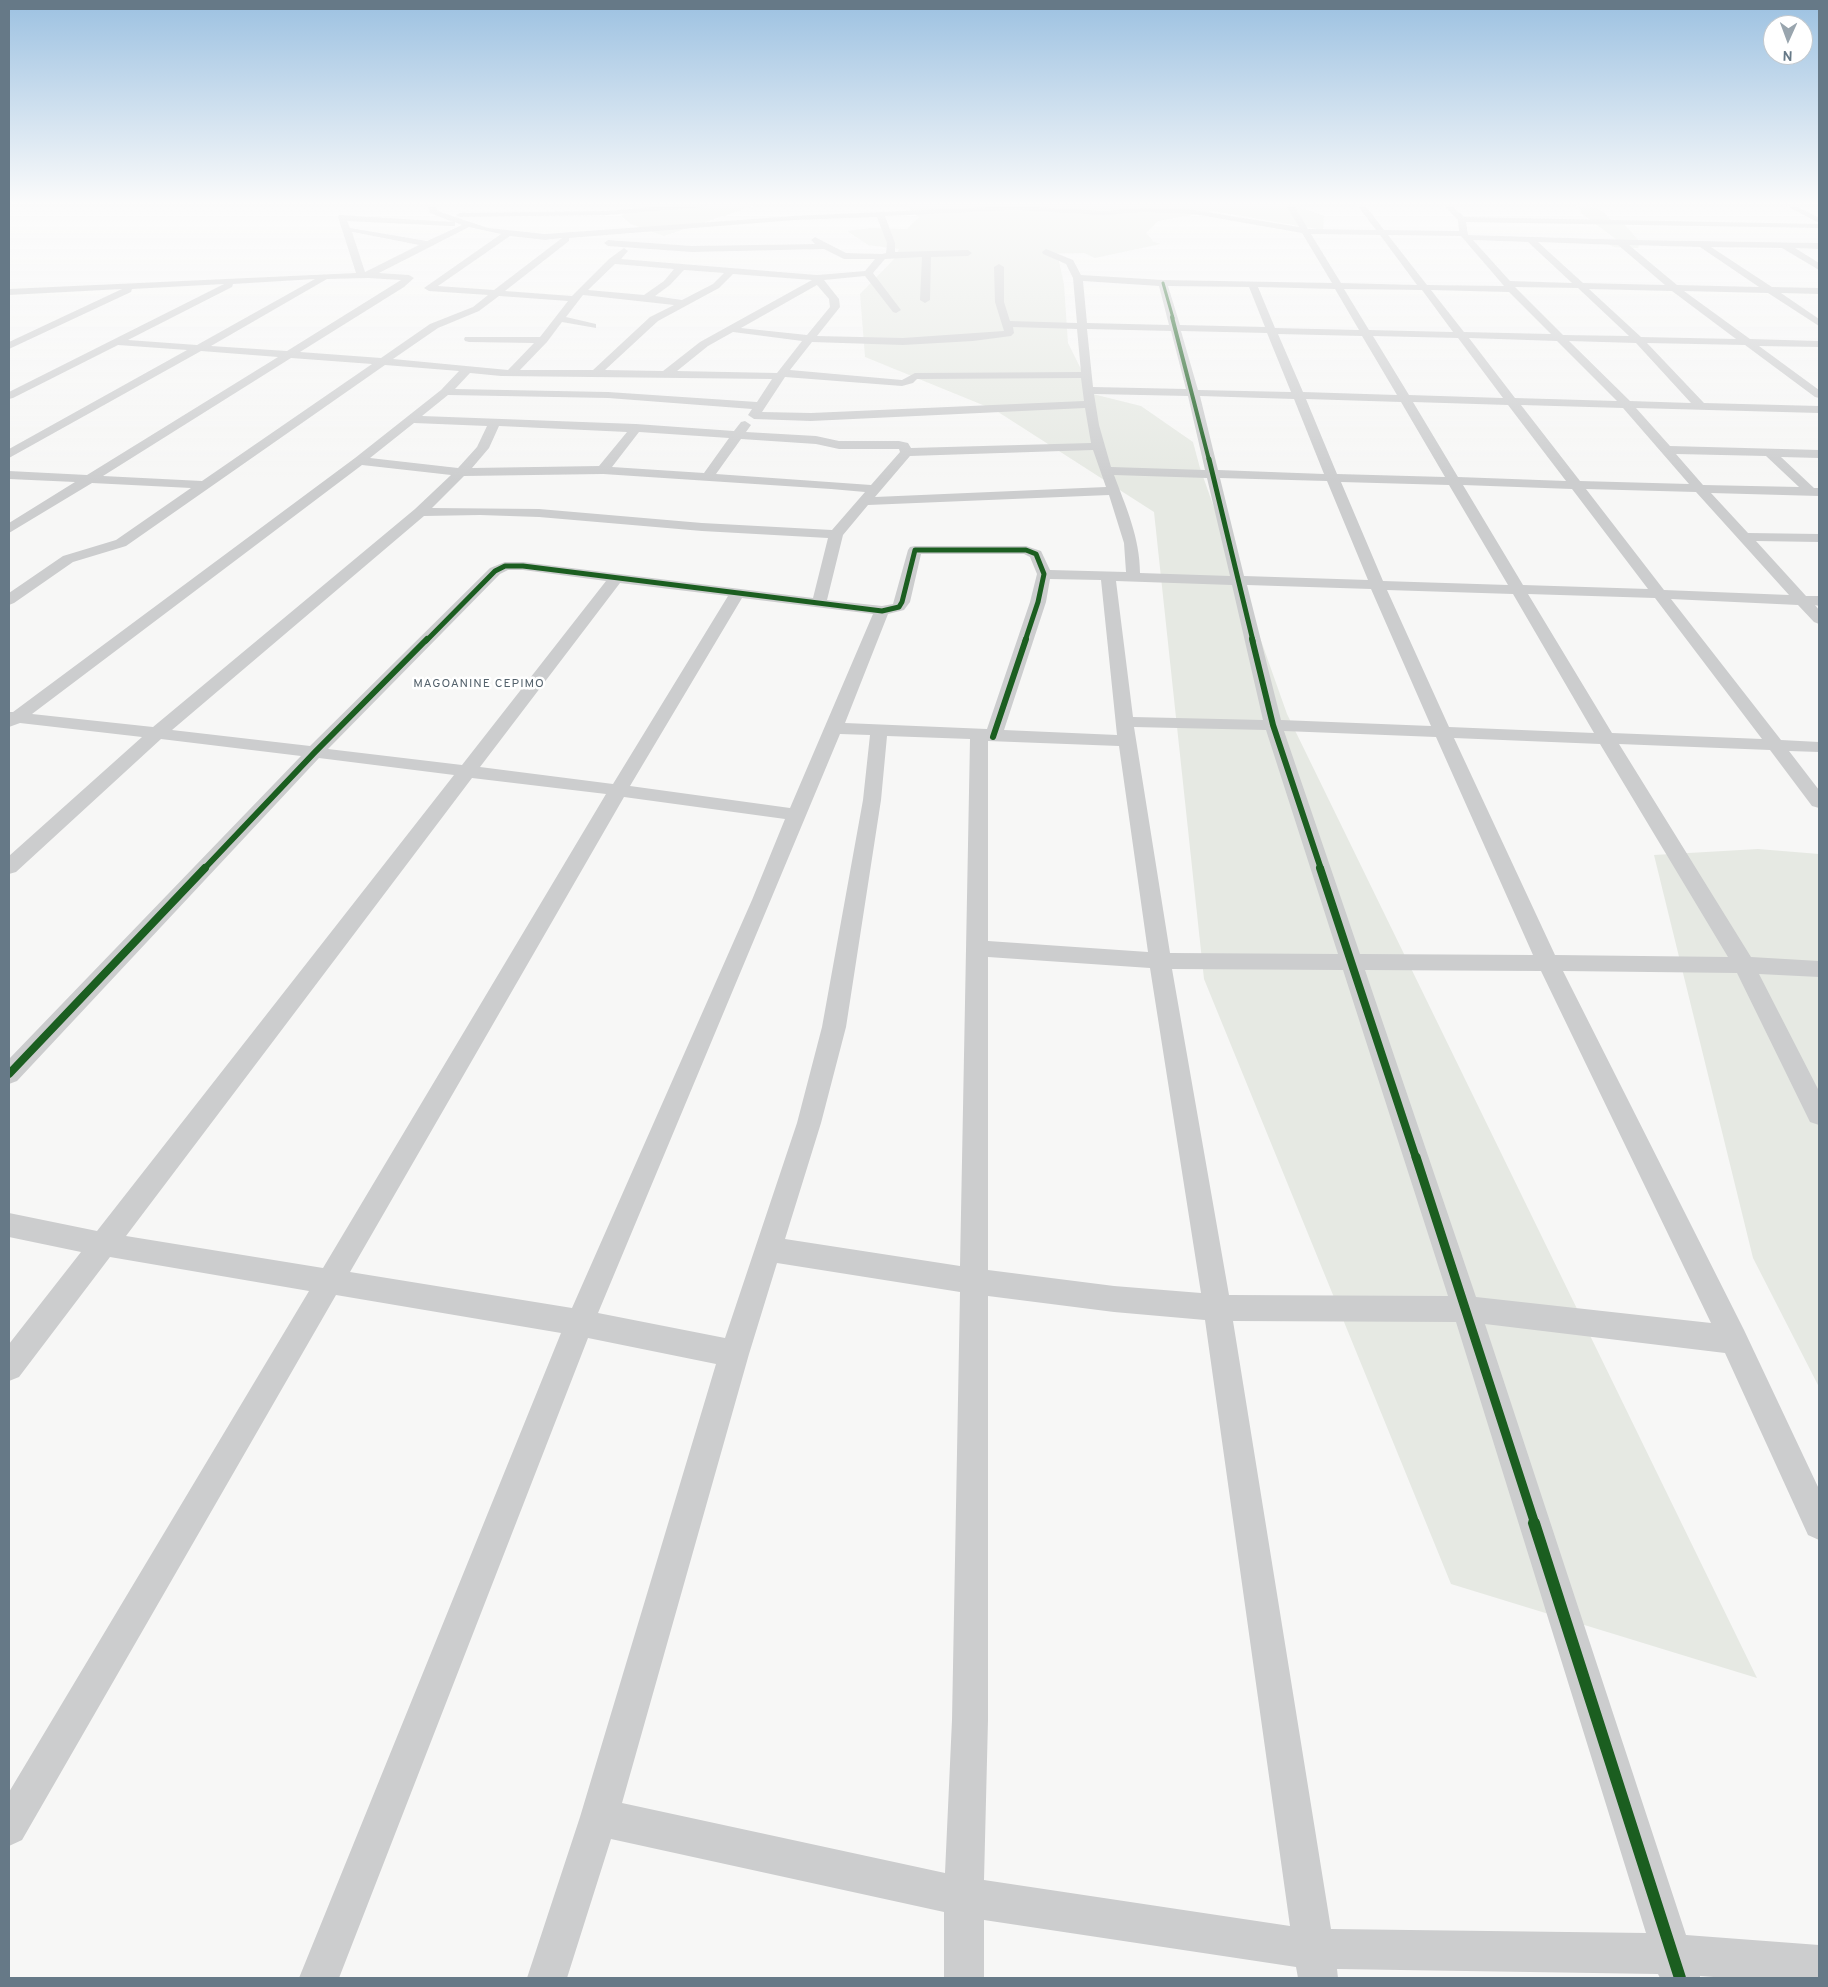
<!DOCTYPE html>
<style>
body{margin:0}
#map{position:relative;width:1828px;height:1987px;overflow:hidden;background:#f7f7f6;font-family:Overpass,sans-serif}
canvas{display:block}
.frame{position:absolute;inset:0;border:10px solid #667987;pointer-events:none}
.north{position:absolute;left:1763px;top:15px;width:50px;height:50px;box-sizing:border-box;background:#fff;border:1px solid #c2c9cf;border-radius:50%;rotate:182deg;font-size:14px;font-weight:700;line-height:20px;text-align:center;color:#667987}
.north::after{content:'';display:block;margin:auto;width:18px;height:22px;background:#99a5ae;clip-path:polygon(50% 0,100% 100%,50% 72%,0 100%)}
</style>
<div id="map">
<canvas width="1828" height="1987"></canvas>
<div class="frame"></div>
<div class="north">N</div>
</div>
<script>
const ctx = document.querySelector('canvas').getContext('2d');
ctx.lineJoin = 'round';
function paint(path, color) { ctx.fillStyle = color; ctx.fill(path, 'evenodd'); }
function stroke(path, color, width, dash) { ctx.strokeStyle = color; ctx.lineWidth = width; ctx.lineCap = dash ? 'butt' : 'round'; ctx.setLineDash(dash || []); ctx.stroke(path); }
function drawText(font, color, halo, rows, align = 'center') {
  ctx.font = font + ' Overpass,sans-serif'; ctx.lineWidth = 5; ctx.setLineDash([]); ctx.textBaseline = 'middle'; ctx.strokeStyle = halo; ctx.fillStyle = color; for (const [text, x, y, turn = 0] of rows) {
    ctx.save(); ctx.translate(x, y); ctx.rotate((+turn || 0) * Math.PI / 180); ctx.textAlign = isNaN(turn) ? turn : align; if (halo) ctx.strokeText(text, 0, 0); ctx.fillText(text, 0, 0); ctx.restore();
  }
}
paint(new Path2D(`
 M637,205h119l-92,31 -33,-12 -10,-8z
 M906,205h388l30,11 -1,14 -110,-19 -55,10 -12,12 7,7 -1,1 9,3 -66,14 -11,-5 -38,1 13,7 5,23 4,59 19,38 2,12 52,13 52,36 7,26 87,246 470,964 -306,-94 -247,-605 -50,-467 -159,-102 -130,-53 -5,-63 34,-35 5,-10 -31,-4 -21,-14 23,-3 37,1 12,-12z
 M1574,205h13l15,6 11,11 12,3 15,17 -2,6 -24,-1 -9,-5 12,-2 -36,-27v-4z
 M1758,849l61,5v533l-66,-129 -99,-403z`), '#e6e9e3');
paint(new Path2D(`
 M427,205h8l2,5 6,3 45,15 57,6 249,-18 221,-10 89,5 40,-3 50,2 105,17 -13,-22h8l14,24 68,1 -19,-25h8l19,25 75,1 -1,-11 -15,-15h8l13,12 355,7v4l-353,-6 2,13 167,5 184,3v6l-24,-1 24,15v7l-37,-22 -71,-1 61,40 47,1v6l-38,-1 38,26v7l-51,-33 -84,-2 66,48 69,2v6l-60,-1 60,44v8l-4,-1 -70,-52 -98,-2 57,60 115,3v7l-183,-5 34,38 149,4v8l-38,-1 33,31h5v8l-108,-3 37,40 71,1v8l-63,-1 50,55h13v10l-4,-1 4,5v14l-5,-2 -16,-17 -127,-6 110,141 38,2v10l-30,-1 30,39v18l-7,-2 -42,-56 -151,-6 132,213 68,4v16l-60,-3 60,117v34l-9,-3 -73,-149 -174,-2 181,359 75,159v51l-11,-5 -83,-182 -240,-29 201,611 133,10v33h-92l-27,-2v2h-40l-2,-4 -321,-5 1,9h-40l-2,-11 -312,-47v58h-40v-66l-333,-73 -44,139h-40l53,-161 136,-453 -128,-26 -249,640h-40l262,-645 -225,-38 -314,545 -13,6v-54l300,-501 -199,-34 -91,120 -10,4v-37l72,-92 -72,-15v-24l88,18 357,-456 -135,-17 -302,323 -8,3v-25l292,-303 -140,-17 -145,133 -7,2v-18l133,-119 -122,-14 -11,4v-15h4l342,-254 86,-68 18,-19 -74,-6 -259,181 -53,16 -59,41 -5,2v-12l54,-37 53,-16 75,-52 -99,-5 -83,50v-10l66,-41 -66,-3v-8l78,4 191,-118 -77,-6 -192,107v-9l178,-99 -69,-5 -105,53 -4,1v-7l215,-108 -92,5 -1,3 -122,57v-7l113,-53 -113,6v-6l347,-16 -18,-56 1,-2 114,7 -23,-9zM1015,210l89,5 40,-3 50,2 108,19 30,50 -169,-3 -82,-5 -8,-15 -27,-11 -4,3 1,2 23,10 7,14 4,45 -67,-2 -6,-19v-35l-5,-3 -5,3 1,35 9,29 -101,7 -86,-2 23,-29 -1,-8 -15,-19 41,-4 28,36 3,1 5,-3 -28,-37 12,-14 37,-2 -2,43 5,3 5,-3 1,-43 37,-1 4,-3 -4,-3 -73,2v-9l-10,-27zM877,217l10,26 -1,10 -4,1 -36,-1 -31,-16 -4,3 4,4 -123,2 -84,-6 -4,3 4,3 84,6 132,-3 20,10h31l-10,12 -48,4 -196,-16 7,-8 -4,-3 -15,11 -37,37 -67,-5 64,-50v-3l225,-18zM347,221l105,5h3v-4l7,3 -35,16 -77,-13zM469,227l32,7 -77,54 5,3 59,4 -15,12 -43,17 -49,34 -81,-6 104,-65 10,-9 -5,-3 -30,-2zM352,232h1l66,13 -54,27zM1311,234l69,1 37,50 -76,-2zM1388,235l73,1 43,50 -77,-1zM510,236l35,4 17,-2 -68,52 -56,-4zM1473,240l55,2 44,41 -62,-2zM1538,242l80,3 47,40 -82,-2zM1629,245l71,2 59,40 -82,-2zM615,264l59,5 -10,12 -20,14 -56,-5zM684,270l40,3 -11,11 -31,16 -27,-4 15,-11zM733,274l79,6 -112,62 -37,29 -58,-1 53,-49 61,-33zM368,278l33,2 -114,71 -76,-5 116,-67zM315,279l-118,66 -69,-5 104,-53 1,-3zM1083,281l76,5 10,39 -82,-2zM817,285l12,14 1,8 -23,28 -66,-7zM1168,286l81,1 16,40 -85,-2zM1258,287l77,2 24,41 -84,-2zM1515,287l63,1 51,48 -66,-1zM1344,289l78,1 31,42 -84,-2zM1589,289l83,2 64,48 -95,-2zM1431,290l78,2 42,42 -87,-2zM583,295l91,10 -24,12 -57,53h-73l27,-28 15,-20 34,6v-4l-30,-7zM499,296l69,5 -28,36h-75l-1,2 1,2 4,1 65,1 -26,27 -115,-11 45,-31 41,-17zM1013,327l64,2 4,43 -166,1 -13,7 -112,-10 22,-28 91,3 70,-4 38,-5 3,-3zM1087,329l84,2 15,58 -93,-2zM1181,331l86,2 24,59 -93,-2zM733,332l69,9 -25,32 -100,-2 31,-25zM1278,334l84,2 35,59 -94,-3zM1373,336l85,2 45,60 -94,-3zM1469,338l88,3 60,60 -102,-3zM1569,341l67,2 55,60 -61,-2zM291,358l81,6 -170,117 -99,-5zM470,373l31,3 271,3 -15,23 -149,-10 -153,-3zM785,377l117,9 11,-3 4,-4 164,-1 3,23 -273,12 -49,-1zM1094,394l94,2 17,74 -94,-3 -12,-42zM448,395l160,3 144,11 -4,6 6,4 57,2 274,-13 6,35 -180,5 -3,-5 -9,-2h-60l-23,-5 -70,-4 5,-7 -6,-4 -4,1 -7,9 -98,-7 -214,-8zM1200,396l94,3 30,75 -106,-4zM1306,399l95,3 44,75 -108,-3zM1413,402l95,3 58,76 -108,-4zM1521,405l102,3 66,76 -109,-3zM414,423l73,3 -10,21 -19,21 -88,-10zM499,426l128,6 -28,34 -127,2 17,-20zM639,432l90,6 -25,35 -92,-6zM741,439l75,5 23,5h60l1,3 -29,33 -155,-11zM1093,450l13,37 -231,10 35,-41zM1676,454l90,2 33,31 -96,-2zM362,465l89,10 -36,34 -262,218 -121,-13zM603,474l228,15 34,3 -33,38 -130,-7 -163,-14 -107,-1 32,-32zM1114,475l93,3 23,98 -90,-3c0,-35 -14,-66 -26,-98zM1220,478l107,3 41,99 -124,-4zM1341,482l108,3 59,100 -125,-4zM1463,485l109,4 76,100 -125,-4zM1586,489l110,3 93,103 -125,-5zM1109,495l15,48 2,29 -76,-2 -9,-19 -15,-5h-111l-5,1 -2,3 -15,54 -11,2 -55,-6 16,-65 25,-30zM480,515l59,2 163,14 126,7 -15,60 -290,-36h-18l-15,6 -180,178 -138,-16 252,-214zM921,554h103l6,3 7,17 -7,28 -43,127 -142,-6 43,-109 16,-4 6,-8zM508,570h15l83,11 -144,184 -134,-16 172,-175zM1050,579l51,1 16,155 -113,-5 42,-128zM1116,581l116,4 31,135 -130,-3zM620,583l108,13 -115,188 -133,-17zM1247,585l124,4 60,137 -150,-6zM1387,590l126,4 81,139 -145,-6zM1528,594l127,4 107,141 -150,-6zM742,598l131,16 -83,194 -160,-22zM1134,727l132,3 72,224 -168,-1zM1284,731l152,6 97,218 -173,-1zM840,734l30,1 -7,65 -41,227 -25,96 -72,215 -127,-25zM887,736l83,3 -10,527 -175,-27 36,-116 25,-96 35,-227zM1454,738l146,6 128,213 -173,-2zM988,741l131,5 29,206 -160,-11zM472,778l134,16 -283,474 -197,-32zM624,797l161,22 -33,81 -180,408 -222,-36zM988,957l162,11 51,325 -87,-7 -126,-16zM1172,969l171,1 105,326 -219,-1zM1365,970l176,1 170,352 -235,-26zM777,1263l183,29 -8,428 -7,153 -323,-70 127,-449zM988,1296l126,16 91,8 85,606 -306,-46 4,-160zM1233,1321l223,1 190,611 -315,-4z
 M679,205h29l-4,2 -98,8 -146,2 -4,-2 4,-2 146,-2z
 M1785,205h9l25,13v5z`), '#cccdce');
stroke(new Path2D(`
 M1163,283l10,35`), '#1b5e20', 3);
stroke(new Path2D(`
 M1172,317l37,143`), '#1b5e20', 4);
stroke(new Path2D(`
 M1209,459l44,182
 M426,641l69,-70 10,-5h18l359,45 17,-4 3,-5 13,-52h111l10,4 8,20 -6,28 -13,39`), '#1b5e20', 5);
stroke(new Path2D(`
 M1252,639l21,86 48,144
 M993,737l33,-98
 M204,869l111,-117 112,-113`), '#1b5e20', 6);
stroke(new Path2D(`
 M1320,868l96,290
 M9,1074l196,-206`), '#1b5e20', 8);
stroke(new Path2D(`
 M1416,1157l119,367`), '#1b5e20', 9);
stroke(new Path2D(`
 M1534,1523l146,455`), '#1b5e20', 12);
const sky = ctx.createLinearGradient(0, 0, 0, 483);
sky.addColorStop(0, '#9cc1e1');
sky.addColorStop(0.42, '#fbfbfb');
sky.addColorStop(1, '#fbfbfb00');
ctx.fillStyle = sky;
ctx.fillRect(0, 0, 1828, 483);
ctx.letterSpacing = '1px';
drawText('12px', '#54626c', '#fff', [
 ["MAGOANINE CEPIMO",479,685]
]);
ctx.letterSpacing = '0px';
</script>
